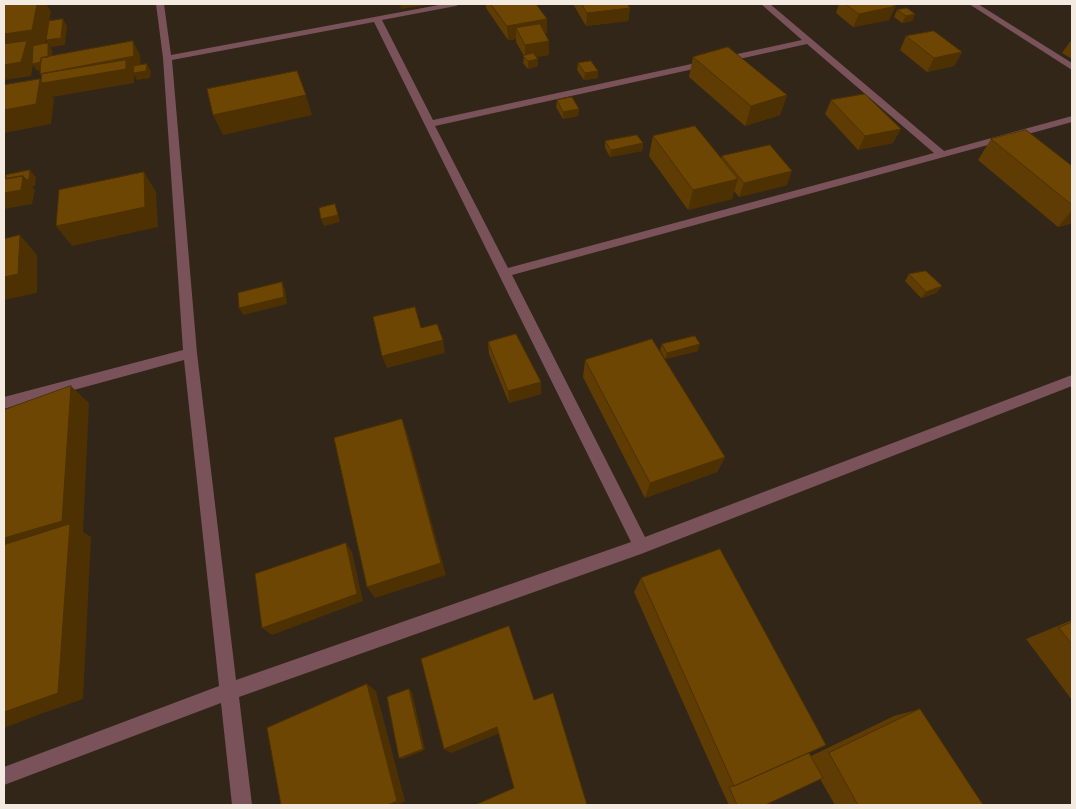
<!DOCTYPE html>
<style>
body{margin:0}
#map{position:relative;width:1076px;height:809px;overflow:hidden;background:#322619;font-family:"Source Sans 3",sans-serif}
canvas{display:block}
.frame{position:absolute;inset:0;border:5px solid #f3ebe2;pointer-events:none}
</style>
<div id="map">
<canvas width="1076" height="809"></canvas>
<div class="frame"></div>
</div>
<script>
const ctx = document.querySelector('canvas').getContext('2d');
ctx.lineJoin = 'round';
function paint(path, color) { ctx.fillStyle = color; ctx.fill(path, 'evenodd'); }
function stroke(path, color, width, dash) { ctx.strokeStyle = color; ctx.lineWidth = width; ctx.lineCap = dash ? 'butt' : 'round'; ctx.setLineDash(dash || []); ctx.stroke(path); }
paint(new Path2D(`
 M156,4h8l7,51 273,-51h16l-4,2 -74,14 51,100 369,-80 -41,-36h9l174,147 128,-35v6l-560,153 133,262 427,-162v11l-431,168 -402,143 13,108h-20l-11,-102 -217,82v-18l215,-81 -35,-326 -180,49v-12l179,-47 -20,-292zM374,22l257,520 -395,138 -39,-327 -25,-293zM807,44l127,109 -426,115 -73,-142z
 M969,4h9l94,59v7z`), '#795359');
paint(new Path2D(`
 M486,4h50l11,29h-2l4,22 -13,2 2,9 -10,3 -5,-6 1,-7 -8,-14v-3l-8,1 -22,-32z
 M573,4h54l3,4 -2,13 -42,5z
 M839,4h53l-3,16 -36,7 -17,-14z
 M897,10l18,4 -3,7 -10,2 -8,-6z
 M906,36l56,16 -8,14 -27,6 -27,-22z
 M1072,39v20l-10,-6z
 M693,57l94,38 -7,20 -35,11 -56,-49z
 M578,63l20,15 -14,2 -7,-10z
 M557,100l22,9 -1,7 -15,3 -7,-12z
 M831,100l62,43 -35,7 -33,-36z
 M653,136l68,23 1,-3 65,29 -48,12 -5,-6 -2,8 -44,11 -39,-54z
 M991,139l81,27v57l-14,4 -80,-67z
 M605,141l38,2 -1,8 -32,6 -5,-9z
 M909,274l33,12 -6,7 -15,5 -16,-17z
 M488,342l53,40v12l-32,9 -20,-49z
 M662,344l36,7 -33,8 -5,-9z
 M585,360l140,97 -8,15 -72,26 -62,-121z
 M641,578l168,175 2,3 83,-40 26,-7 63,96h-148l-15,-26 -55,26h-36l-8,-17 -87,-196z
 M1072,620v80l-46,-61z`), '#5f3c03');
paint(new Path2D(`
 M37,4h9l5,7 -7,39 4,-7 4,7v18l-15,3 -4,-6 -2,11 -27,4v-46z
 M400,4h34l-33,5z
 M896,6l-7,14 -36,7 6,-13z
 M630,8l-2,13 -42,5 1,-13z
 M915,14l-3,7 -10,2 4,-7z
 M63,19l4,7 -2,19 -14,2 -5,-7z
 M547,19v14l-26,5 -5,-10v11l-8,1 -1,-14z
 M133,41l7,14 1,15 -8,2 1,2v9l-82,14 2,2 -3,25 -47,9v-23l36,-31 3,4h3l-6,-9z
 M549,41v14l-24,4v-14z
 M962,52l-8,14 -27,6 7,-14z
 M538,59v7l-10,3v-8z
 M147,64l4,7 -1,7 -13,2 -4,-7z
 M598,71v7l-14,2 1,-7z
 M306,95l6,20 -89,20 -10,-20z
 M787,95l-7,20 -35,11 6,-20z
 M579,109l-1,7 -15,3v-7z
 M901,129l-8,14 -35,7 7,-14z
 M643,143l-1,8 -32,6 1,-7z
 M30,170l6,7 -1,9 -3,1 3,3 -3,14 -28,5v-16z
 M792,171l-5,14 -48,12 5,-14z
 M144,172l12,20 2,35 -86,19 -16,-20z
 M738,179l-6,20 -44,11 5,-20z
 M335,204l5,18 -16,4 -3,-7z
 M1072,210v13l-14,4z
 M20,235l17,20v38l-33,7v-23z
 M282,282l3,7 2,15 -44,11 -4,-7z
 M942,286l-6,7 -15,5 5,-6z
 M443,340l2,13 -58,15 -5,-12z
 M700,344l-2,7 -33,8 2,-6z
 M541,382v12l-32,9 -1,-12z
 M71,386l18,17 -6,129 8,5 -8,162 -40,14 -39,15v-190z
 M402,419l6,17 38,139 -71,23 -8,-11z
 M725,457l-8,15 -72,26 5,-15z
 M346,543l6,9 11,49 -91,34 -10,-7z
 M367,684l9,7 29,110 -8,4h-9z
 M409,689l3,3 13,58 -23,9 -3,-1z
 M497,727l3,6 -49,20 -7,-4z`), '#4d3102');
const building = new Path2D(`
 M4,4h33l-5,26 -28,4z
 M491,4h45l11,15 -40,7z
 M582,4h45l3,4 -43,5z
 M846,4h46l4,2 -37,8z
 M907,8l8,6 -9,2 -9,-6z
 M63,19l-2,19 -15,2 3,-19z
 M540,24l9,17 -24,4 -9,-17z
 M934,31l28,21 -28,6 -28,-22z
 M27,41l-6,21 -17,3v-21z
 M133,41l1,15 -94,18 1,-16z
 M48,43v14l-7,1v4l-9,2 1,-18z
 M728,47l59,48 -36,11 -58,-49z
 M533,53l5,6 -10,2 -5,-5z
 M126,60v9l-83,14 -2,-2 1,-7z
 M591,61l7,10 -13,2 -7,-10z
 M147,64l-1,7 -13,2 1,-7z
 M297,71l9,24 -93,20 -6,-26z
 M40,79l-4,25 -32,6v-25z
 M865,94l36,35 -36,7 -34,-36z
 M572,97l7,12 -16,3 -6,-12z
 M695,126l43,53 -45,11 -40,-54z
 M1026,130l46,36v39l-81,-66z
 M637,135l6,8 -32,7 -6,-9z
 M770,145l22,26 -48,12 -22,-27z
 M30,170l-1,9 -2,1 -4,-4 -17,3v-4z
 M144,172l1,35 -89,19 3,-36z
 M23,176l-2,14 -17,3v-14z
 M335,204l3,11 -17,4 -2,-11z
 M20,235l-2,39 -14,3v-38z
 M926,271l16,15 -16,6 -17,-18z
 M282,282l2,15 -45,11 -1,-15z
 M415,307l6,21 16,-4 6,16 -61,16 -9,-39z
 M516,334l25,48 -33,9 -20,-49z
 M695,336l5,8 -33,9 -5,-9z
 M652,339l73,118 -75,26 -65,-123z
 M71,386l-9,135 -58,17v-128z
 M402,419l39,144 -74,24 -33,-149z
 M70,524l-12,169 -54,19v-167z
 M346,543l11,51 -95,34 -7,-54z
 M720,549l106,196 -92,41 -93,-208z
 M1072,622v22l-13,-16z
 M509,626l25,74 19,-7 34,112h-112l39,-17 -17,-61 -53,22 -23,-90z
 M367,684l30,117 -9,4h-107l-14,-77z
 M409,689l14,60 -24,9 -12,-61z
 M920,709l63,96h-125l-29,-52z
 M809,753l14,25 -58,27h-28l-8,-18 5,-1z`);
paint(building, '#6e4603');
stroke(building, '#4d3102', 1);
</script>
